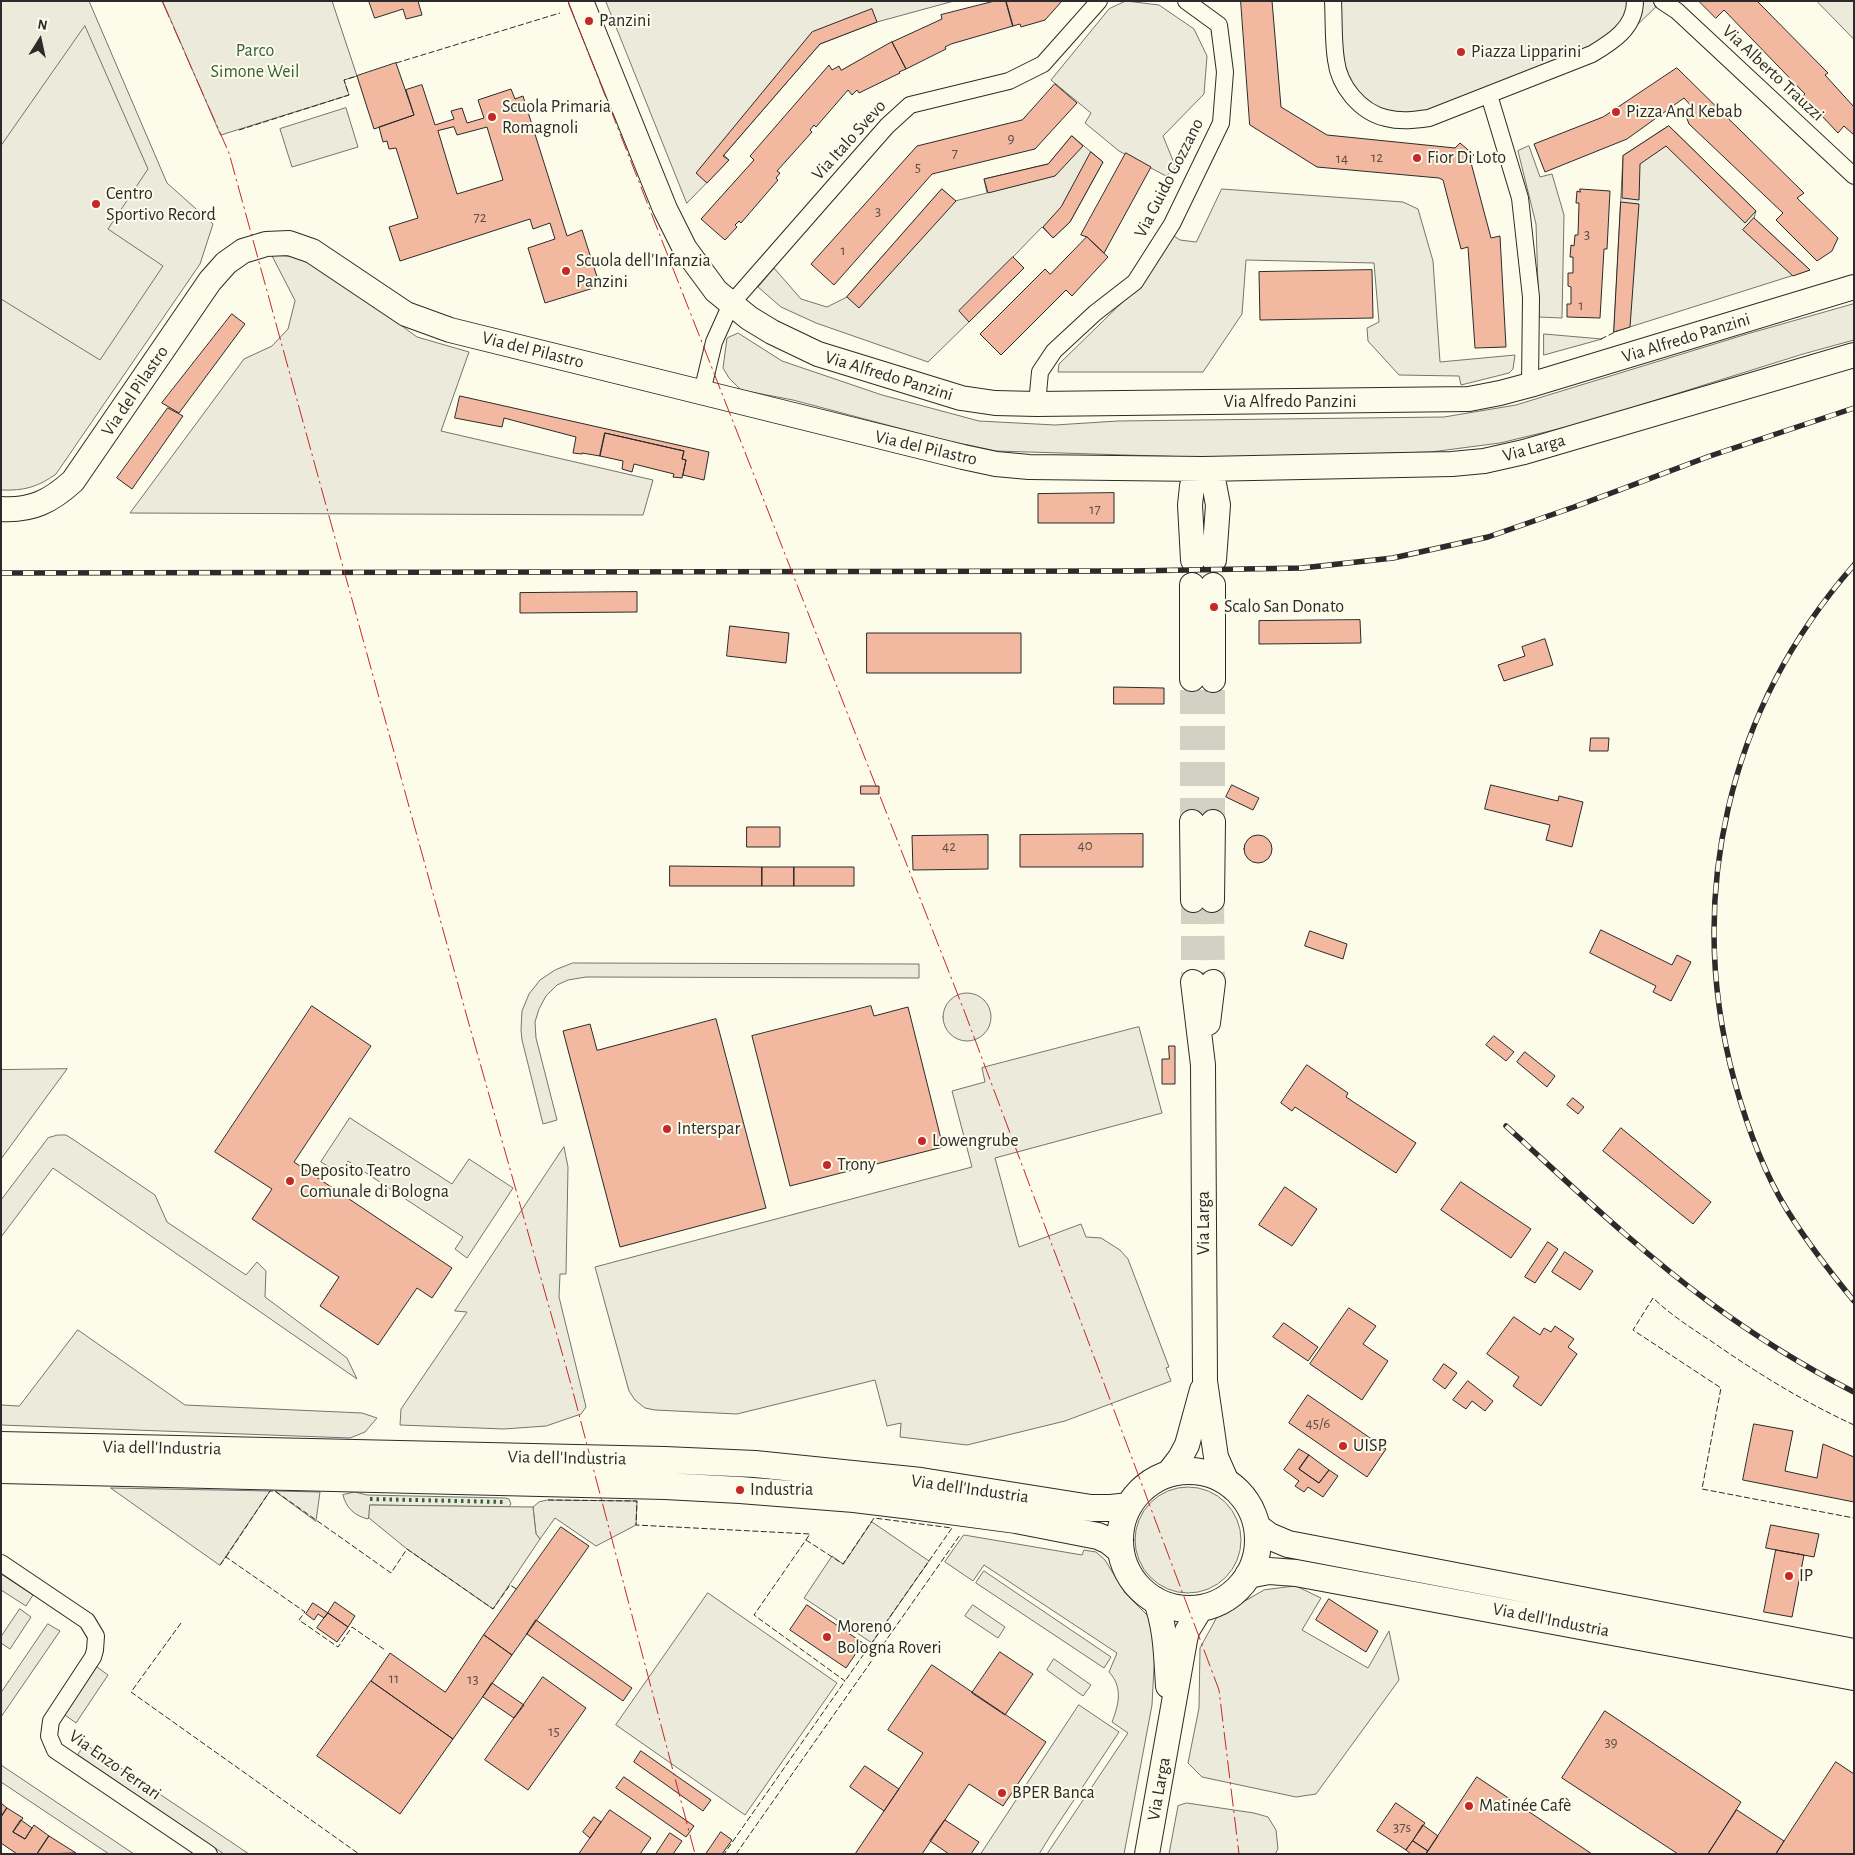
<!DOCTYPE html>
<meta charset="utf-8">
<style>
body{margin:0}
#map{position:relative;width:1855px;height:1855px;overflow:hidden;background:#fdfbea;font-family:"Alegreya Sans",sans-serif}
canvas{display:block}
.frame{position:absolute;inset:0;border:2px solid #2b2b2b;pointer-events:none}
.north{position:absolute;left:15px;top:15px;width:50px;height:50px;-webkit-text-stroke:4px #fdfbea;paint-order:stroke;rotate:10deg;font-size:14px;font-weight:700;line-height:20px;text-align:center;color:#2b2b2b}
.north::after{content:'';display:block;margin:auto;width:18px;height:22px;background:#2b2b2b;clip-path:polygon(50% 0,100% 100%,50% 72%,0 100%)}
</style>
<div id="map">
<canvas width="1855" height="1855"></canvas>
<div class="frame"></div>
<div class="north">N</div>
</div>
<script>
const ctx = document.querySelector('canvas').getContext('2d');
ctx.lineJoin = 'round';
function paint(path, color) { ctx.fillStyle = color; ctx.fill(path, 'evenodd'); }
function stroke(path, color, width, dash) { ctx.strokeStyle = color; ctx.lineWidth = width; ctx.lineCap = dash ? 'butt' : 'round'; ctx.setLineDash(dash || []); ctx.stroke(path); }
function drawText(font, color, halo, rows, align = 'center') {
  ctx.font = font + ' "Alegreya Sans",sans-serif'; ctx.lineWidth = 4; ctx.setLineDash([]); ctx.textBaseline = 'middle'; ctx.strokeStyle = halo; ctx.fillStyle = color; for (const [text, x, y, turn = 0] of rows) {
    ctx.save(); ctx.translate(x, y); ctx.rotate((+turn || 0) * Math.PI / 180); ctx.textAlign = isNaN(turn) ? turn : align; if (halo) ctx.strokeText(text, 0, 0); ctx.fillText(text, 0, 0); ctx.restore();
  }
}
const green = new Path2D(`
 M1,1h88l78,182 46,41 -13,40 -144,210c-18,13 -32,17 -55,16z
 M163,1h169l25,75 -13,4 5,15 -128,40z
 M606,1h348l-77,21 -57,22 -96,111 5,5 -42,43z
 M1126,1l33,4 35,24 13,27 -3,38 -41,42 13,32 -10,8 -47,-25 -34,-28 6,-10 -40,-33 58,-71z
 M1817,1h37v38z
 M346,108l12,39 -66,20 -12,-38z
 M1669,126l87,85 -2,7 56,52 -196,62 9,-176z
 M1072,136l31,26 -33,60 -17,16 -11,-11 -29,30 11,11 -96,94 -112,-39 -35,-16 -23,-20 16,-19 27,31 26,8 20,-10 95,-108 13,12 32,-8 -3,-14 64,-15z
 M1529,146l11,31 12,-3 12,41 -2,103 -23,-1 -3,-93 -18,-73z
 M1222,189l181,13 15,7 15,52 7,101 75,-7 -2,14 -4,4 -48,12 -2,-9 -60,-1 -31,-34 -1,-13 12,-6 -5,-59 -128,-3 -4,54 -39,58h-145l1,-8 81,-79 31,-51 9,6 16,2z
 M272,255l28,2 54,34 63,46 52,15 -28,79 212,49 -10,35 -513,-2 114,-154 28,-13 16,-17 7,-28z
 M1854,304v36l-51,14 -220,69 -83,20 -69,9 -207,6 -228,-7 -56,-12 -147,-39 -52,-10 -12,-12 -6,-10 4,-30 11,-5 44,28 100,34 97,26 76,4 63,-4 326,-4 72,-12 231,-71z
 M1544,334l58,5 -58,16z
 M943 1017a24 24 0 1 1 48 0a24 24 0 1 1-48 0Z
 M67,1069l-66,90v-89z
 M350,1118l102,66 17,-25 44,29 -46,70 -12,-9 8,-12 -115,-76 -9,12 -18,-11z
 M58,1135h8l8,5 81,55 12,27 79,53 11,-13 9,9 -1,26 82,61 10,21 -304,-211 -52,69v-37l47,-62z
 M564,1147l4,20 -2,107h-6l-1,23 27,110 -5,7 -35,12 -42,3 -104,-4 1,-16 66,-97 -12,-1z
 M78,1330l107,75 177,8 15,5 -12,14 -15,6 -349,-13v-20l18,1z
 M1135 1540a53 53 0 1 1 106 0a53 53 0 1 1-106 0Z
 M111,1488l159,3 -50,74z
 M275,1491l45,1 -4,29z
 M355,1492l12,3 138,3 4,1 2,5 -2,3 -139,-2v8l-2,6c-13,-3 -22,-11 -25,-24z
 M548,1500l89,1 -1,24 -40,21 -41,-28 -15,21 -4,-5 -3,-27 6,-5z
 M964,1535l118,20 2,-5 12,2 9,8 20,33 23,23 7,32 -3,57 -28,149h-77l81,-121 -16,-11c7,-18 11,-35 -3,-50l8,-19 -133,-88 -11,16 -28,-19z
 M1296,1586l25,12 -19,32 66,38 21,-37 10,49 -83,114 -20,3 -94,-20 -14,-14 11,-55 1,-60 17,-31 47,-27z
 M1187,1803l67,10 14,4 8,13 2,19 -3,5h-106l9,-48z`);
paint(green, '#ecebdb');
stroke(green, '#74746e', 1);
const parking = new Path2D(`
 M1337,1h325l-30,29 -203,84h-44l-21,-13 -20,-27z
 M85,26l63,143 -40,60 55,37 -63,94 -99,-61v-153z
 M573,963l346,1v14l-333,-1 -18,3 -11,5 -11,11 -7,13 -4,13 1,16 21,82 -14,4 -21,-84 -1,-10 1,-19 7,-17 11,-14 15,-10z
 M1139,1027l23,86 -167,45 24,89 62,-23 5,13 15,1 19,12 8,9 41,108 -3,1 5,13 -106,40 -98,24 -67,-8 1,-14 -14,3 -12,-46 -138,34 -82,-4 -10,-2 -10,-8 -6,-9 -34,-124 377,-100 -20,-76 33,-9 -3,-14z
 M370,1505l163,2 3,27 4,5 -47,70 -86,-60 -38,-31z
 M872,1522l57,39 -57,82 -68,-45 28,-42 11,8z
 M984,1571l127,86 -7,11 -128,-85z
 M1,1574l32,21 -7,11 -25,-16z
 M708,1593l129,90 -92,132 -129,-90z
 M973,1605l32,22 -7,11 -33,-22z
 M20,1609l11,8 -21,32 -9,-6v-6z
 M48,1624l12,7 -59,86v-24z
 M1054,1659l37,26 -8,11 -36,-26z
 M97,1667l11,8 -32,48 -11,-8z
 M1079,1705l40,27 -65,98 -15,24h-58z
 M85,1744l164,110h-25l-146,-99z
 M1,1765l133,89h-25l-108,-72z`);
paint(parking, '#eceadb');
stroke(parking, '#74746e', 1);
const building = new Path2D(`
 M369,1h49l4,14 -16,4 -3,-10 -28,9z
 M995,1h11l7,25 -62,18 -6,3 1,2 -40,20 -14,-27 50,-23 -1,-4z
 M1006,1h56l-17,19 -24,7 -1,-3 -7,2z
 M1241,1h31l9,106 46,28 128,13 5,-5 14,12 -4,4 21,79 9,-2 6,111 -31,1 -7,-101 -7,2 -18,-69 -4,-2 -122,-11 -67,-42z
 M1699,1h58l71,72 -3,2 29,32v28l-10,-9 -6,7 -35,-37 2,-2 -81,-84 -8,8z
 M872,9l5,13 -57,22 -97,112 6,4 -22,23 -11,-10 116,-141z
 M892,42l14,27 -7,3 1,1 -41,20 -2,-3 -5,5 -4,-5 -32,37 -2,-2 -4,5 2,2 -35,39 3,2 -4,5 2,2 -37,43 -2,-2 -4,4 2,2 -12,13 -24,-21 53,-59 -4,-4 79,-91 3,5 7,-4 2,4z
 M396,63l18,52 -40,14 -17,-53z
 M1677,68l127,125 -7,5 41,40 -6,13 -15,10 -41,-41 7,-7 -94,-89 -3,-8 7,-8 -9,-10 -57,41 -82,33 -11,-28 69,-27z
 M1055,84l22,19 -42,46 -103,25 -98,111 -23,-21 106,-118 105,-26z
 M422,85l13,40 19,-6 -3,-8 11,-3 5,15 17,-5 -6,-18 33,-11 4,10 8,-3 44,140 15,-6 18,56 -55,17 -17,-55 27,-9 -5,-16 -17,6 -3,-10 -130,42 -11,-34 29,-9 -22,-70 -7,1 -2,-8 -4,1 -4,-15 35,-12 -8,-25zM454,127l3,8 30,-8 16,53 -46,14 -19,-63z
 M1669,126l87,85 -11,12 -79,-77 -26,18 -1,36 -17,-2 1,-42z
 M1072,136l11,10 -28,30 -67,17 -4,-14 64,-15z
 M1091,152l12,10 -33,60 -17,16 -10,-11 18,-20z
 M1126,153l25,14 -47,86 -17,-16 -6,-2z
 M942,189l14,12 -97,107 -12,-11z
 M1580,189l30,2 -3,58h-3l-4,69 -33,-1v-13h4v-17l-3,-1v-13h5v-16h-3l1,-12 3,1 1,-11h3l1,-32h-3l1,-12 3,1z
 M1621,202l18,2 -9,123 -16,5z
 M1754,218l56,52 -17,6 -50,-46z
 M1087,237l21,20 -36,39 -6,-6 -65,65 -21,-21 65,-65 5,5z
 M1013,257l11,11 -55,54 -10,-11z
 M1372,270l1,48 -113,2 -1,-48z
 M232,314l13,10 -66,89 -17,-10z
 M460,396l249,56 -5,28 -21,-5 3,-15 -4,-1 2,-8 -79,-18 -5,23 -18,-3v1l-9,-1 3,-16 -72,-19 -2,9 -47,-9z
 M168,408l15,8 -51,73 -15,-11z
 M605,433l79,18 -2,8 4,1 -4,18 -9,-1 1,-3 -40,-10 -2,8 -10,-3 1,-8 -23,-5z
 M1114,493v30h-76v-29z
 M637,592v20l-117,1v-20z
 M1360,620l1,23 -102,1v-23z
 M730,626l59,7 -3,30 -59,-7z
 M867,633h154v40h-154z
 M1545,639l8,26 -49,16 -6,-16 27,-9 -3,-9z
 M1114,687l50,1v16h-50z
 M1591,738h18l-1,13h-18z
 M1232,785l27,13 -6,12 -27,-13z
 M1491,785l67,16 1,-5 24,6 -11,45 -26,-7 4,-15 -65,-16z
 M861,786h18v8h-18z
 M747,827h33v20h-33z
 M1143,834v33h-123v-32z
 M988,835v34l-75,1 -1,-34z
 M1244 849a14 14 0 1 1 28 0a14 14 0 1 1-28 0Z
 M670,866l92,1v19h-92z
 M762,867h32v19h-32z
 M794,867h60v19h-60z
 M1601,930l71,35 5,-10 14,7 -20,39 -18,-9 3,-6 -66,-33z
 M1310,931l37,13 -4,15 -38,-13z
 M312,1006l59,40 -77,116 158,106 -20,30 -15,-10 -39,57 -58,-39 19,-29 -87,-58 20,-30 -57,-37z
 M871,1006l3,10 34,-9 35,140 -153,39 -38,-150z
 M716,1019l50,189 -146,39 -57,-216 27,-7 7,26z
 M1494,1036l20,16 -8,9 -20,-16z
 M1169,1046h6v38h-13v-25h7z
 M1525,1052l30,24 -8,11 -30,-25z
 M1307,1065l41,28 -2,4 70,46 -20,30 -101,-66 -3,4 -11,-8z
 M1573,1098l11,9 -6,7 -11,-9z
 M1621,1128l90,74 -18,22 -90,-73z
 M1461,1182l70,47 -20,29 -70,-48z
 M1285,1187l32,22 -25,37 -33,-21z
 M1548,1242l10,7 -23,34 -10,-6z
 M1565,1252l28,19 -13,19 -28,-18z
 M1349,1308l27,18 -13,18 25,17 -26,39 -52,-36z
 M1514,1317l26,18 4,-7 7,4 4,-6 19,13 -6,8 9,7 -36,52 -28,-20 6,-9 -32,-23z
 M1284,1323l34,24 -10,14 -35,-24z
 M1444,1364l13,9 -12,16 -12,-9z
 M1468,1381l25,20 -8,10 -13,-10 -6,8 -13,-9z
 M1308,1395l78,54 -19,28 -78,-54z
 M1754,1424l39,7 -8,40 32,7 6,-34 31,13v45l-111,-22z
 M1299,1449l10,6 -10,14 20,14 10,-13 9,6 -15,21 -15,-10 -4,5 -9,-6 4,-5 -15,-11z
 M1309,1455l20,15 -10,13 -20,-14z
 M1771,1525l48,9 -5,23 -48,-9z
 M561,1527l28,19 -77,109 -28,-20z
 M1776,1550l28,5 -12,62 -28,-5z
 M1329,1599l49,32 -12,21 -50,-32z
 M335,1602l20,14 -7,11 -20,-14z
 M313,1603l15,10 -4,5 -6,-4 -4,6 -8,-6z
 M807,1605l56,38 -17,25 -56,-38z
 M328,1613l20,14 -11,15 -20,-14z
 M536,1620l96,68 -9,13 -96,-67z
 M484,1635l28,20 -59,84 -82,-58 19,-28 55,39z
 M1000,1652l33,22 -28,41 -33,-22z
 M932,1665l114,77 -43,64 -34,-22 -47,70h-67l68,-101 -35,-23z
 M543,1677l43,31 -58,82 -43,-30z
 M371,1681l82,58 -53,75 -83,-58z
 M492,1683l32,22 -10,13 -31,-21z
 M1605,1711l136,91 -33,52h-30l-116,-76z
 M641,1751l70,49 -8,11 -69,-49z
 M1836,1762l18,12v80h-78z
 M865,1766l34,23 -15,22 -34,-24z
 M624,1777l70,49 -8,11 -70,-49z
 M1477,1777l115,77h-166z
 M1396,1803l29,20 -19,27 -29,-19z
 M2,1804l5,4 -6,9v-11z
 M7,1808l16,10 -10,14 12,7 9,-14 15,11 -12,18h-20l-16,-11v-26z
 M610,1810l41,28 -11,16h-61z
 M1737,1810l47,31 -8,13h-68z
 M594,1817l7,5 -11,16 -7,-6z
 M21,1820l11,8 -7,11 -12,-7z
 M945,1820l34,22 -8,12h-22l-19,-13z
 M1423,1825l15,11 -10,15 -15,-10z
 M721,1832l11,8 -10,14h-16z
 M670,1833l12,8 -9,13h-17z
 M49,1836l27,17 -39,1z
 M1413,1841l15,10 -2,3h-15l-5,-4z`);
paint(building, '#f2b8a0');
stroke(building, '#2b2b2b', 1);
stroke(new Path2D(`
 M1192,822v-143
 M1213,822v-142
 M1193,900v82
 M1212,900l1,82`), '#d3d1c4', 24, [24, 12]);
const street = new Path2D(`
 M1333,1c1,19 0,40 3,59 3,26 24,52 50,58 15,4 29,2 43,0l163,-64c20,-12 43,-26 43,-53
 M1662,1l15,10 177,165
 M1489,95l31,103 11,99 -1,88
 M702,392l12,-50 17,-38 156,-178 23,-21 99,-24 34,-17 56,-63
 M1037,404l3,-32 14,-21 41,-38 40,-31 37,-58 49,-101 4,-51 -6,-47 -33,-24
 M1,1563l86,58 9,15 -1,14 -2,7 -42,64 -2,15 6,14 154,104`);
const secondary = new Path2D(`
 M581,1l84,208 20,40 31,42 33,27 23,14 46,22 143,44 34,5 42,1 432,-5 31,-6 30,-8 324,-98
 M1203,469l11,15 4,21 -4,55
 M1,509c31,2 50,-8 72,-28l137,-200 16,-18 17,-12 23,-7 23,-1 23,8 94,63 44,16 513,127 33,7 33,3 174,2 249,-5 32,-3 40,-9 330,-97
 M1193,560l-3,-55 2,-19 11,-17
 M1192,679v-94
 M1213,680v-95
 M1192,822l1,78
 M1212,900l1,-78
 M1193,982l10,83 2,316 11,76 11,25
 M1208,1023l5,-41
 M1167,1475l13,-17 7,-13 15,-55
 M1155,1599c11,28 11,57 13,87
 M1147,1854l38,-214 2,-9 14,-23`);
const primary = new Path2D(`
 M1,1445l664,15 90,4 166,17 170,27h20l18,-2
 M1,1470l664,16 75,4 114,9 58,7 104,14 82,16 11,5 12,10
 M1120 1540a69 69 0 1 1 138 0a69 69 0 1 1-138 0Z
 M1257,1527l12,9 19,8 566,108
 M1248,1575l21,-4 27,2 558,104`);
stroke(street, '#2b2b2b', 18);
stroke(secondary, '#2b2b2b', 26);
stroke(primary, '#2b2b2b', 28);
stroke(street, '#fdfbea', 16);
stroke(secondary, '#fdfbea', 24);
stroke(primary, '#fdfbea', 26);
const rail = new Path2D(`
 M1854,565c-126,143 -170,334 -119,518 12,43 28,88 52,127 20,32 43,62 67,91
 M1,573l1130,-2 171,-3 91,-10 95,-21 86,-30 136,-51 144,-48
 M1506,1126c66,60 131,123 203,176 46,34 94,64 145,90`);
stroke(rail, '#2b2b2b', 5.5);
stroke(rail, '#fdfbea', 4, [11]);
stroke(new Path2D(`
 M370,1499l133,3`), '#34623c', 4, [2.5, 4]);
stroke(new Path2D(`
 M396,63l164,-50
 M239,130l110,-35 -5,-15 13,-4
 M1601,339l16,-8
 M1854,1425c-50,-23 -97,-52 -143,-84 -20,-13 -40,-26 -58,-43l-20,32 88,58 -19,101 152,29
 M548,1500l89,1 -1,24 174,9 -56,81 91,66 -121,173
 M806,1540l37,24 31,-46 78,10 -107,153
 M226,1557l44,-66h5l116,82 16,-24 86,60 17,-24 8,5
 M220,1565l6,-8 79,55 -6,8 39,27 14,-20 33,23
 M181,1623l-50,69 228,162
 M736,1854l224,-319`), '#2b2b2b', 1, [6, 2.5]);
stroke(new Path2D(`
 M162,1l67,152 238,864 105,371 123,466
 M568,1l397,1012 254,677 20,164`), '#c62828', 1, [18, 4, 2.5, 4]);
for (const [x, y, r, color] of [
 [589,21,5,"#c62828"],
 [1461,52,5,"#c62828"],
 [1616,112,5,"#c62828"],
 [492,117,5,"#c62828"],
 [1417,158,5,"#c62828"],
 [96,204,5,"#c62828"],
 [566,271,5,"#c62828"],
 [1214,607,5,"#c62828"],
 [667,1129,5,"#c62828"],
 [922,1141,5,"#c62828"],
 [827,1165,5,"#c62828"],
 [290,1181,5,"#c62828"],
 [1343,1446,5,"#c62828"],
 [740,1490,5,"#c62828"],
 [1789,1576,5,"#c62828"],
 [827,1637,5,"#c62828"],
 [1002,1793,5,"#c62828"],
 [1469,1806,5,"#c62828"]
]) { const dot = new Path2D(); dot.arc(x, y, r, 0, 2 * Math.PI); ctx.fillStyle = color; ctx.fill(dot); stroke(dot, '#fdfbea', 2); }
drawText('15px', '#5d4e48', null, [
 ["9",1011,138],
 ["7",955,153],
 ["12",1377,157],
 ["14",1342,158],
 ["5",918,167],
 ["3",878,211],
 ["72",480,217],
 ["3",1587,234],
 ["1",843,250],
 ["1",1581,305],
 ["17",1095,509],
 ["40",1085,845],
 ["42",949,846],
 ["45/6",1318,1423],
 ["11",394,1678],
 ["13",473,1679],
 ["15",554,1731],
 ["39",1611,1742],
 ["37s",1402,1827]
]);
drawText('18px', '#2b2b2b', '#fdfbea', [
 ["Panzini",599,21],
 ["Piazza Lipparini",1471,52],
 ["Scuola Primaria",502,107],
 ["Romagnoli",502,128],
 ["Pizza And Kebab",1626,112],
 ["Fior Di Loto",1427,158],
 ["Centro",106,194],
 ["Sportivo Record",106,215],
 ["Scuola dell'Infanzia",576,261],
 ["Panzini",576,282],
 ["Scalo San Donato",1224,607],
 ["Interspar",677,1129],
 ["Lowengrube",932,1141],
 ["Trony",837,1165],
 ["Deposito Teatro",300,1171],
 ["Comunale di Bologna",300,1192],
 ["UISP",1353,1446],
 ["Industria",750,1490],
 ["IP",1799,1576],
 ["Moreno",837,1627],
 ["Bologna Roveri",837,1648],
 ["BPER Banca",1012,1793],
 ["Matinée Cafè",1479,1806]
], 'left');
drawText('18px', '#34623c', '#fdfbea', [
 ["Parco",255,51],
 ["Simone Weil",255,72]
]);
drawText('18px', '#2b2b2b', '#fdfbea', [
 ["Via Alberto Trauzzi",1773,73,43],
 ["Via Italo Svevo",849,140,-48],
 ["Via Guido Gozzano",1169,178,-63],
 ["Via Alfredo Panzini",1686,338,-17],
 ["Via del Pilastro",533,350,14],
 ["Via Alfredo Panzini",889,376,17],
 ["Via del Pilastro",135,391,-56],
 ["Via Alfredo Panzini",1290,402],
 ["Via del Pilastro",926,448,13],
 ["Via Larga",1534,448,-15],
 ["Via Larga",1204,1223,-90],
 ["Via dell'Industria",162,1448,1],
 ["Via dell'Industria",567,1458,1],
 ["Via dell'Industria",970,1489,8],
 ["Via dell'Industria",1551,1620,11],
 ["Via Enzo Ferrari",115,1765,35],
 ["Via Larga",1159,1789,-80]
]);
</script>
